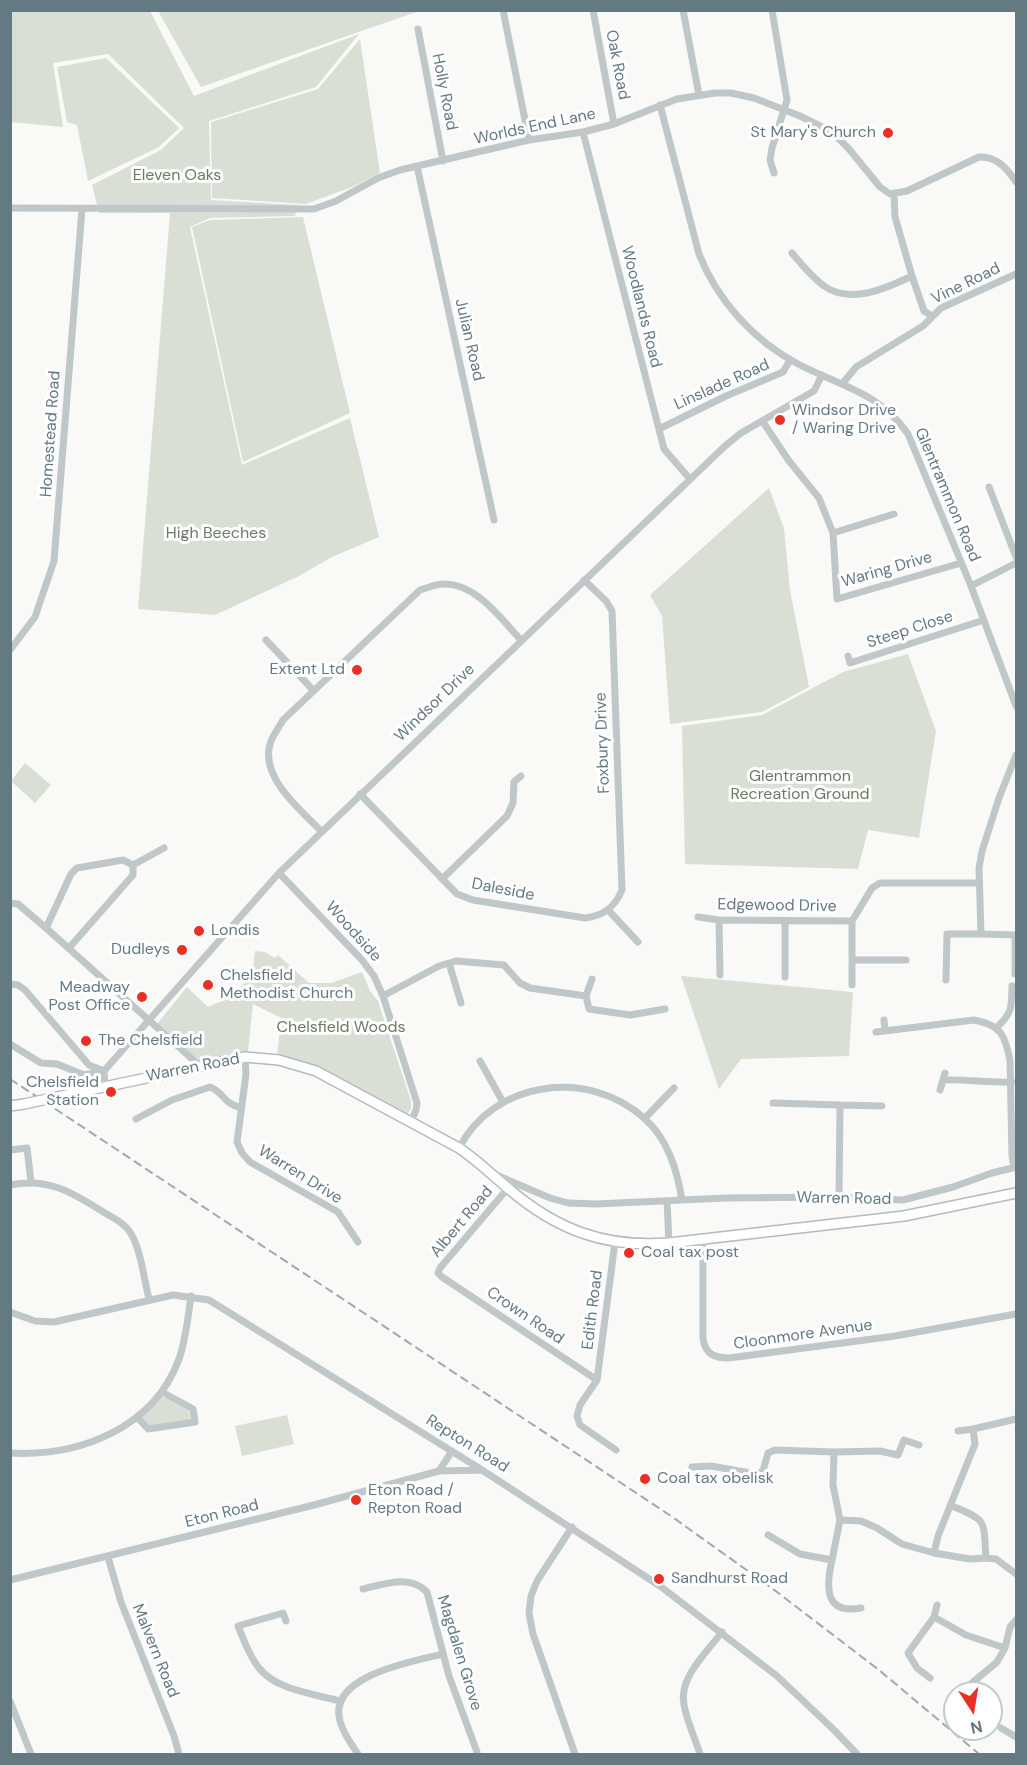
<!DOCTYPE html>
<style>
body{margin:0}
#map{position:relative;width:1027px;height:1765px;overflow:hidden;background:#f9f9f7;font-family:"DM Sans",sans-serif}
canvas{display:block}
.frame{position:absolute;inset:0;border:12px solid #637a83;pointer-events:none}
.north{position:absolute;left:943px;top:1681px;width:60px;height:60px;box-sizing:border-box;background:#fff;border:2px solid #c1cacd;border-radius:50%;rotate:168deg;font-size:16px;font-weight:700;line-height:24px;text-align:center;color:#637a83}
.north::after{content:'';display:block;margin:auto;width:21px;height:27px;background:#eb2f25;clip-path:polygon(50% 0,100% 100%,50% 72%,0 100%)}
</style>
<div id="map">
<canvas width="1027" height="1765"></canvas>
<div class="frame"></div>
<div class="north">N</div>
</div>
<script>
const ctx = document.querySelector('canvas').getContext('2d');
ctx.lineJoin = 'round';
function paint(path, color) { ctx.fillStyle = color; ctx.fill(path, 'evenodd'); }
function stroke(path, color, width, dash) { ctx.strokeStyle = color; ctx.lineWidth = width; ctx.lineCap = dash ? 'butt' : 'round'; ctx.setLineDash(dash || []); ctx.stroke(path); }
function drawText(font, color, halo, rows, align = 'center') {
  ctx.font = font + ' "DM Sans",sans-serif'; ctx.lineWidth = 6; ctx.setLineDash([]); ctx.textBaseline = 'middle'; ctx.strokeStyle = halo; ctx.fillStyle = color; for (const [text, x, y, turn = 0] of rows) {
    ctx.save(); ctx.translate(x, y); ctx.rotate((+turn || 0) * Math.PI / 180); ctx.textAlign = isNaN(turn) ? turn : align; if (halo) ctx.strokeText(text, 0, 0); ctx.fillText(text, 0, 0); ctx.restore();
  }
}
paint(new Path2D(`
 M10,11h140l44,85 165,-62 -43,53 -107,34 2,79 87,5 -3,11 -85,2 -20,9 52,238 108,-47 29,119 -47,20 -33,19 -84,39 -77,-6 32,-396h-71l-7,-28 69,-35 23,-22 -76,-74 -55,9 10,64 -52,-5z
 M158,11h261l-218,76z
 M360,39l20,134 -28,14 -46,17 -94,-6 -1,-76 107,-33z
 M106,58l73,70 -20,19 -71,34 -11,-56 -10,-3 -10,-55z
 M303,217l47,196 -107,49 -51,-235 18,-7z
 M769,488l15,40 6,62 19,97 -47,25 -92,12 -8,-108 -12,-21z
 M908,654l28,77 -17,107 -51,-8 -10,39 -173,-5 -3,-138 80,-11 81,-43z
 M25,763l26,22 -16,18 -24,-22z
 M255,951l10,1 10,6 3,-3 31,28h22l31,-11 8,19 8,10 33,100v8l-5,7 -88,-50 -41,-10 4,-38 -28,-14 -5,47 -48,11 -43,-38 30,-37 21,20 23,-10 21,-22z
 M681,976l172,16 -4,64 -108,3 -22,30z
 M161,1397l5,1 23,13 2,9 -41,7 -9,-11z
 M287,1415l7,29 -52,12 -7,-30z`), '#dadfd6');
const secondary = new Path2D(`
 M71,1094l174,-37 34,3 37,11 143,77c18,12 33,27 50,41 48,41 96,59 160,54l235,-27 112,-23
 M10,1106l14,-2`);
stroke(secondary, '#b2bbbe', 12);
stroke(new Path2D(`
 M503,10l26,130
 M593,10l21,114
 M683,10l16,85
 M772,10l15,90 -15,48 -2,12 4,13
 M418,29l25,132
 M660,105l39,149c18,46 55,87 99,110 42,22 81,28 110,70l63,152 45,120
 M583,132l81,317 26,30
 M417,166l77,354
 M894,194l1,23 17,59 12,35 8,5
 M10,208l304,1 22,-8 42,-23 22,-8 129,-30 54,-8 31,-8 63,-25 38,-6h16l23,5 46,18 32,16 17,17 31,38 10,7 17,-3 72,-34c17,-1 28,11 37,25
 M792,253c9,11 20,24 32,33 27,19 63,2 88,-10
 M843,383l13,-16 67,-41 18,-18 75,-34
 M763,422l26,39 30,37 14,35 4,66 124,-36
 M659,429l67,-33 57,-24 7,-12
 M989,487l27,70
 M833,533l61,-19
 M971,586l45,-23
 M266,640l48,51
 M10,650l25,-33 19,-56 28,-352
 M848,656l2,7 134,-43
 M1016,755l-17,43 -17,53 -3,17 2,66 35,1
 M360,794l97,100 16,6 112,18c19,-2 30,-11 37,-28l-10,-279 -6,-10 -22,-21
 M321,831c-21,-22 -63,-55 -50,-90 3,-7 8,-14 12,-21l137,-130c7,-2 16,-6 23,-6 32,-2 58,35 78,56
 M133,865l31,-17
 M279,873l83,87 12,16 9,20 34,107 -1,7 -5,12
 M442,879l65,-63 6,-13 1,-21 7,-6
 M10,903l8,1 28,24 154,138
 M608,910l30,32
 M698,917l21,3 133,1 20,-33 8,-5h99
 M719,920l1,55
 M785,921v56
 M46,928l25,-54 6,-6 46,-8 10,5v10l-64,73
 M853,960h53
 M449,963l12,40
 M1015,974v-39
 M592,979l-6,17 3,13 41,6 35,-6
 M946,980l1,-46h34
 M10,984l8,1 7,5 64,75 15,6
 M852,985v-64
 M383,996l56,-30 17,-5 48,4 16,18 10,5 56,8
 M884,1020l1,11
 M996,1028c16,-14 16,-21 16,-42
 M876,1032l98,-12c27,5 31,15 36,40l2,96 2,12
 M10,1044l31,19 16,1 27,11 20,-4
 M245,1057l1,17 -9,68 5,11 8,9 88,50 20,30
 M480,1061l23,41
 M944,1080c23,-1 45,3 68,2
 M105,1087l-1,-16 175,-198 446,-427 16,-13 73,-42 8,-16
 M940,1090l5,-17
 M773,1103l67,2
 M645,1118l29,-30
 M136,1119l36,-19 38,-13c16,7 11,15 31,21
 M459,1148c35,-68 130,-80 185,-30 24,21 33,52 38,82
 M10,1150l17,-2 4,34
 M494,1174l56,24 18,5 28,1 130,-6 113,-1 64,3 50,-13 39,-14 24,-6
 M10,1185c39,-8 63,8 95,28 9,5 20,11 25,19 11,17 14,48 19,67
 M508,1188l-68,80 -2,5 4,4 155,103
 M839,1197l1,-92 42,1
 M667,1201l2,42
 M703,1239v99c2,16 11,20 26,20l166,-22 121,-22
 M615,1242l-18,138 -17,25 -3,11 3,9 36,25
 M10,1312l25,9 19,1 119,-27 36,5 273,170 178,116 117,90 57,54 23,24
 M138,1418l10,11 47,-7 -2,-13 -31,-17
 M958,1431l15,-2
 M834,1452l46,-1 18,4 6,-15 15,5
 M10,1453c69,4 144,-25 169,-94 7,-20 9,-42 12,-63
 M692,1467l19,-1 45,8 7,-3 5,-18 7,-3 59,2 -1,33 7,35 -8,40 -32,-6 -32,-19
 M439,1471l13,-20
 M952,1506c37,15 31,14 34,52
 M840,1520l21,1 16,7 25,16 32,9 36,6 16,-1 10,1 20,15
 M572,1527l-35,54 -6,15 -2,17 4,21 42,120
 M934,1553l4,-17 37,-92 -2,-15 43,-10
 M108,1557l13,45 53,134 5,18
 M832,1560c-6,26 -8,55 29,48
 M10,1580l304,-75 125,-34 43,-1
 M363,1589c21,-5 47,-15 64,3l22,84 28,76
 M934,1617l3,-12
 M286,1621l-3,-8 -45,13c6,14 11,30 21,42 17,22 55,26 81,33
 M930,1678l-13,-10 -9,-15 26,-36 32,18 39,13 5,-21 6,-7
 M970,1693l2,-10 25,-21 8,-14
 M10,1701l21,53
 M1001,1728l15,9
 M358,1754c-7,-10 -15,-21 -18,-33 -13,-45 73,-60 103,-67
 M700,1754c-5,-16 -13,-32 -16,-49 -6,-27 23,-53 38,-73`), '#c0c7c9', 7);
stroke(secondary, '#fff', 9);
stroke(new Path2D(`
 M10,1079l661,437 102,73 106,81 100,84`), '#9faaae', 2, [9, 4.5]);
const secondaryBridge = new Path2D(`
 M24,1104l47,-10`);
stroke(secondaryBridge, '#b2bbbe', 12, []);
stroke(secondaryBridge, '#fff', 9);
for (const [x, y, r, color] of [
 [888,133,6,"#eb2f25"],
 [780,420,6,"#eb2f25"],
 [357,670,6,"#eb2f25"],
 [199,931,6,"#eb2f25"],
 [182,950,6,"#eb2f25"],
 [208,985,6,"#eb2f25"],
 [142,997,6,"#eb2f25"],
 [86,1041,6,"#eb2f25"],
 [111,1092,6,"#eb2f25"],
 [629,1253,6,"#eb2f25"],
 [645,1479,6,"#eb2f25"],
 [356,1500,6,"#eb2f25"],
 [659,1579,6,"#eb2f25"]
]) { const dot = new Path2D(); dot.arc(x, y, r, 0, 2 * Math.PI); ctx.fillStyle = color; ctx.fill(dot); stroke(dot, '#fff', 2); }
drawText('16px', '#637a83', '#fff', [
 ["Oak Road",617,65,79],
 ["Holly Road",444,92,79],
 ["Worlds End Lane",535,127,-12],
 ["Vine Road",966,284,-26],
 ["Woodlands Road",641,307,76],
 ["Julian Road",469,340,77],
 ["Linslade Road",722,385,-24],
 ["Homestead Road",51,434,-86],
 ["Glentrammon Road",947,495,67],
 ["Waring Drive",887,570,-16],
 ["Steep Close",910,630,-18],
 ["Windsor Drive",435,703,-44],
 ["Foxbury Drive",603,743,-92],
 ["Daleside",503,890,11],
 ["Edgewood Drive",777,906,1],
 ["Woodside",353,932,48],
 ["Warren Road",193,1068,-11],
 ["Warren Drive",300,1175,32],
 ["Warren Road",844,1199,1],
 ["Albert Road",462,1222,-50],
 ["Edith Road",593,1310,-83],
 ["Crown Road",525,1316,34],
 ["Cloonmore Avenue",803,1335,-8],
 ["Repton Road",467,1444,32],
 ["Eton Road",222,1514,-14],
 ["Malvern Road",155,1651,68],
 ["Magdalen Grove",459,1653,73]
]);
drawText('16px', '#637a83', '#fff', [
 ["St Mary's Church",876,133,"right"],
 ["Windsor Drive",792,411],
 ["/ Waring Drive",792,429],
 ["Extent Ltd",345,670,"right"],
 ["Londis",211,931],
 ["Dudleys",170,950,"right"],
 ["Chelsfield",220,976],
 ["Methodist Church",220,994],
 ["Meadway",130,988,"right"],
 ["Post Office",130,1006,"right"],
 ["The Chelsfield",98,1041],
 ["Chelsfield",99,1083,"right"],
 ["Station",99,1101,"right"],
 ["Coal tax post",641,1253],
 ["Coal tax obelisk",657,1479],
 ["Eton Road /",368,1491],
 ["Repton Road",368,1509],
 ["Sandhurst Road",671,1579]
], 'left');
drawText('16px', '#6b7a62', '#fff', [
 ["Eleven Oaks",177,176],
 ["High Beeches",216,534],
 ["Glentrammon",800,777],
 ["Recreation Ground",800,795],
 ["Chelsfield Woods",341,1028]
]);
</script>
